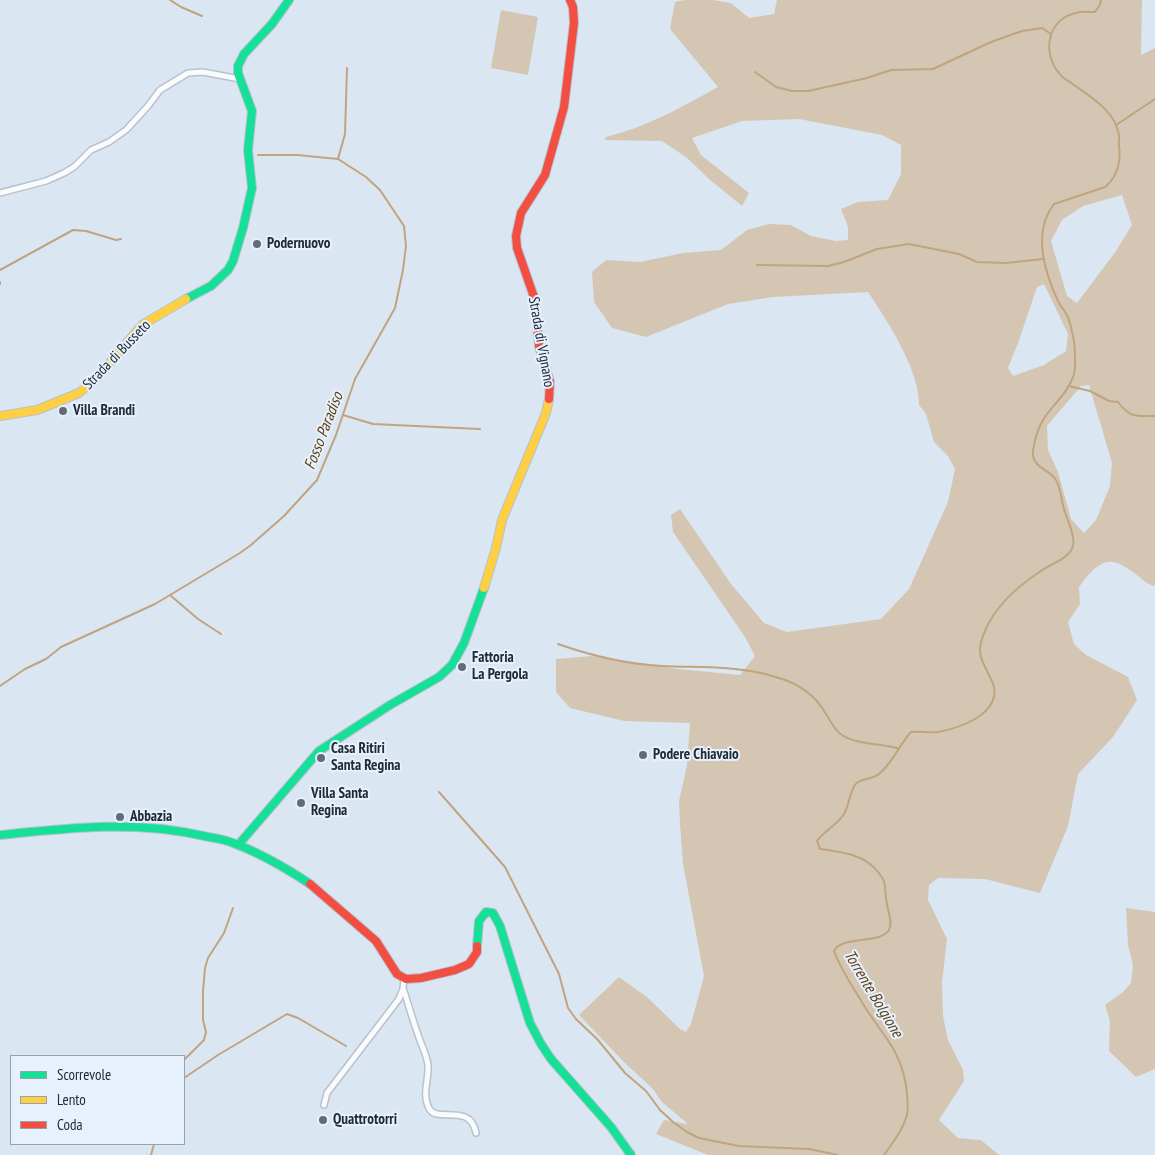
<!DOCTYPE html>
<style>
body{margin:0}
#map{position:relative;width:1155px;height:1155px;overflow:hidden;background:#dbe6f3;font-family:"PT Sans Narrow",sans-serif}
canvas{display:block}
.legend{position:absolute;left:10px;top:1055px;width:175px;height:90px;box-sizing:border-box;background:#e7f1fd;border:1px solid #98a2ad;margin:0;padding:6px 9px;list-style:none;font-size:15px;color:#212b36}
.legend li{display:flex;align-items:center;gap:10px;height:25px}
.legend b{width:25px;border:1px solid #98a2ad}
</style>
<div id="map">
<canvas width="1155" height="1155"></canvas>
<ul class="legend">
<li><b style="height:6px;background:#16e098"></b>Scorrevole</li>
<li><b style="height:6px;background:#ffcf43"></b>Lento</li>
<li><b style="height:6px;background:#f24e42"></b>Coda</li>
</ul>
</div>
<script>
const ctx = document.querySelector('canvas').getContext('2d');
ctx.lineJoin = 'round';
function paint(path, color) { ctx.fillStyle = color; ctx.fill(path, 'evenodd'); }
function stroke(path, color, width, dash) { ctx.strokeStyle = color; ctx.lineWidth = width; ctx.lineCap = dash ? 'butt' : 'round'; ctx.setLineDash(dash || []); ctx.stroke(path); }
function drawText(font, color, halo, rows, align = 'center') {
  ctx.font = font + ' "PT Sans Narrow",sans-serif'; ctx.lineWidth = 4; ctx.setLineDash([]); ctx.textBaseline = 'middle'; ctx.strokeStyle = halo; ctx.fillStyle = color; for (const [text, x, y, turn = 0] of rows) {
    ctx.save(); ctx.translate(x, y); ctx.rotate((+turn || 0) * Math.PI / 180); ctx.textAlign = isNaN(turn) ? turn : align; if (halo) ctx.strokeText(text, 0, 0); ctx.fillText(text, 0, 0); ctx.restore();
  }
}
paint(new Path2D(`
 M685,0h28l18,3 18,15 25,-4 3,-14h365l-1,55 14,-7v538c-7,-1 -11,-5 -17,-10 -29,-23 -38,-17 -59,11l1,17 -12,18 6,22 12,11 42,22 9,23 -24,37 -35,37 -10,52 -28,67 -55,-14 -47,-1 -9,7 -1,15 19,39 -5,44 1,33 5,24 15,30 1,11 -25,39 19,18 23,2 18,15h-291l-52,-21 8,-14 24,4 -26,-22 -10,-14 -28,-26 -45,-47 40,-38 28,20 33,32 6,3 5,-8 13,-48 -21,-112 -3,-40 -1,-23 8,-36 3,-42 -66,-2 -54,-13 -14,-16v-33l36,-3 86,13 62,6 15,-19 -10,-19 -72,-105 -2,-17 9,-6 51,75 33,39 23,9 94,-13 28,-30 39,-87 7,-33 -7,-13 -14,-14 -8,-28 -7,-9c1,-34 -32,-85 -51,-113l-95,5 -45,7 -82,33 -34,-9 -18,-26 -2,-30 14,-12 34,2 43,-9 38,-3 26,-20 22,-6 22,1 20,11 25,5 12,-1v-13l-7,-18 17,-7 30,-2 13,-26v-29l-19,-10 -83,-16 -57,2 -50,17 9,17 48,38 -7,13 -33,-27 -23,-22 -24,-16 -58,-1 2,-3c41,-10 76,-30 112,-50l-48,-58 5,-27zM1122,195l10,30 -16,26 -39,52 -10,-7 -16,-55 11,-21 21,-14zM1044,284l24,50 -2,17 -22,14 -31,11 -5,-8 10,-25 19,-56zM1089,385l23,78 -2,23 -14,34 -12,13 -13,-14 -13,-47 -10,-22 -1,-24 34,-40z
 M501,10l37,7 -10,58 -37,-7z
 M1126,908l29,4v157l-19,8 -27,-26 1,-30 -5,-16 18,-13 8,-9 2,-18 -5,-20z`), '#d4c6b3');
stroke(new Path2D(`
 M170,0l11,7 21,9
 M755,72l21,15 16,4h16l59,-13 24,-8 42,-1 58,-27 31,-11 20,-3 9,6
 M1116,125l39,-26
 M338,159l7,-25 2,-66
 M757,265l71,1 16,-4 33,-13 32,-5 50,10 18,8 29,1 37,-4
 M0,270l73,-40 13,1 30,9 5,-1
 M0,282v2
 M1069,386l21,5 19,10 9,1c12,16 18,14 37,14
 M343,415l30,9 107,5
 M170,595l28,24 23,15
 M558,644c34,12 68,20 104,22 39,2 79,-1 117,12 21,6 36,17 47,36 5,7 8,16 16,21 13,9 39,9 55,13
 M0,686l25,-17 21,-10 15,-12 94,-43 85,-51 11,-8 33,-29 33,-36 19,-45 19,-56 40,-71 8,-38 3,-24 -2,-20 -24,-36 -14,-13 -28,-18 -41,-4h-39
 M439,792l66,75 54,107 9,34 8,11 22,21 27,33 21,18 14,19 13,12 14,10 12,6 40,8 70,3 29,6
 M184,1060l20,-20 2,-8 -3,-12v-29l2,-23 3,-10 16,-25 9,-25
 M184,1078l34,-23 69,-41 11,4 48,28
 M151,1155l3,-11
 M884,1155c9,-13 19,-25 23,-40 2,-10 0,-20 -1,-30 -7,-38 -24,-50 -43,-81 -10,-17 -22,-34 -29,-53 8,-16 45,-6 55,-21 4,-7 -1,-18 -2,-26 -2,-7 -1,-16 -3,-22 0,-3 -4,-7 -6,-10 -14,-18 -37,-20 -58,-23l-3,-8c7,-10 20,-16 27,-27 5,-8 5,-20 11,-29 4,-7 17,-5 24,-11 13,-10 20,-29 32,-42 9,-1 18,1 27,0 21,-4 61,-17 56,-45 -1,-5 -4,-10 -6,-14 -9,-17 -11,-24 -3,-42 10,-24 32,-44 53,-58 10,-8 28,-13 34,-24 1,-3 2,-8 1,-11 -1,-10 -6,-19 -9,-29 -3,-9 -3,-21 -8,-29 -6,-10 -21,-12 -23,-24 -1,-4 1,-10 2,-15 6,-31 29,-39 38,-64 3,-7 2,-15 2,-22 0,-13 -3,-26 -7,-38 -2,-5 -7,-10 -10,-16 -13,-28 -26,-69 -4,-97l51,-17c12,-10 16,-25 14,-41 -1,-4 1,-8 0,-11 -4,-24 -27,-37 -45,-50 -5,-4 -11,-6 -15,-12 -17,-20 -12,-54 17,-60 6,-2 13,-1 19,-1l5,-7 1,-5`), '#c0a47e', 2);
const street = new Path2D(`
 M0,193l46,-12 18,-8 10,-6 17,-17 18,-8 17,-12 22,-24 12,-16 28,-17 15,-1 37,7
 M404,979l-1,9c6,18 11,37 18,55 3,7 6,14 7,22 1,16 -7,30 2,45 8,12 41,-7 46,23
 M324,1105l3,-12 72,-94 4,-10`);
const fast = new Path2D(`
 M186,299l25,-13 17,-16 5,-9 10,-33 9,-40 -4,-38 4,-39 -14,-38v-7l6,-12 28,-30 17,-24
 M0,835c68,-7 136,-15 204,1 9,2 20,3 29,7 27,10 53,25 77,41
 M239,844l80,-93 71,-46 49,-28 13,-12 12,-22 20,-55
 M477,946l2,-25 7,-9 7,1 7,13 30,97 11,21 10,15 60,68 20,28`);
const slow = new Path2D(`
 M0,416l37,-6 42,-17 18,-15 45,-53 44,-26
 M484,588l12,-40 6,-28 44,-107 3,-14`);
const jam = new Path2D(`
 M549,399l1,-17 -11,-36 -5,-49 -17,-49 -1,-12 5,-23 24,-38 19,-68 10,-84 -1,-16 -3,-7
 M310,884l66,57 21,33 9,5 15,-1 34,-8 14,-6 8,-12v-6`);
stroke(street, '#b8c2ce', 8);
stroke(fast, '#b8c2ce', 10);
stroke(slow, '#b8c2ce', 10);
stroke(jam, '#b8c2ce', 10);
stroke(street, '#fafbfd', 5);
stroke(fast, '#16e098', 8);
stroke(slow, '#ffcf43', 8);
stroke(jam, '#f24e42', 8);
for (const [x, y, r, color] of [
 [257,244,5,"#626c78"],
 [63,411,5,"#626c78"],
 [462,667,5,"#626c78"],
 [643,755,5,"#626c78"],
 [321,758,5,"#626c78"],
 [301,803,5,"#626c78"],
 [120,817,5,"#626c78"],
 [323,1120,5,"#626c78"]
]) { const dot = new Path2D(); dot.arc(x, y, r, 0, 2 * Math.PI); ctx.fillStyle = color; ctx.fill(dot); stroke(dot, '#e7f1fd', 2); }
drawText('bold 15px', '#212b36', '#e7f1fd', [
 ["Podernuovo",267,244],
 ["Villa Brandi",73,411],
 ["Fattoria",472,658],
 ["La Pergola",472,675],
 ["Casa Ritiri",331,749],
 ["Santa Regina",331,766],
 ["Podere Chiavaio",653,755],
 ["Villa Santa",311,794],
 ["Regina",311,811],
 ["Abbazia",130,817],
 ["Quattrotorri",333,1120]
], 'left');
drawText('15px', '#212b36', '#e7f1fd', [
 ["Strada di Vignano",541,342,80],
 ["Strada di Busseto",117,355,-46]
]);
drawText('italic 16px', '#5e3f10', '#e7f1fd', [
 ["Fosso Paradiso",324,431,-69],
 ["Torrente Bolgione",873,994,59]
]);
</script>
